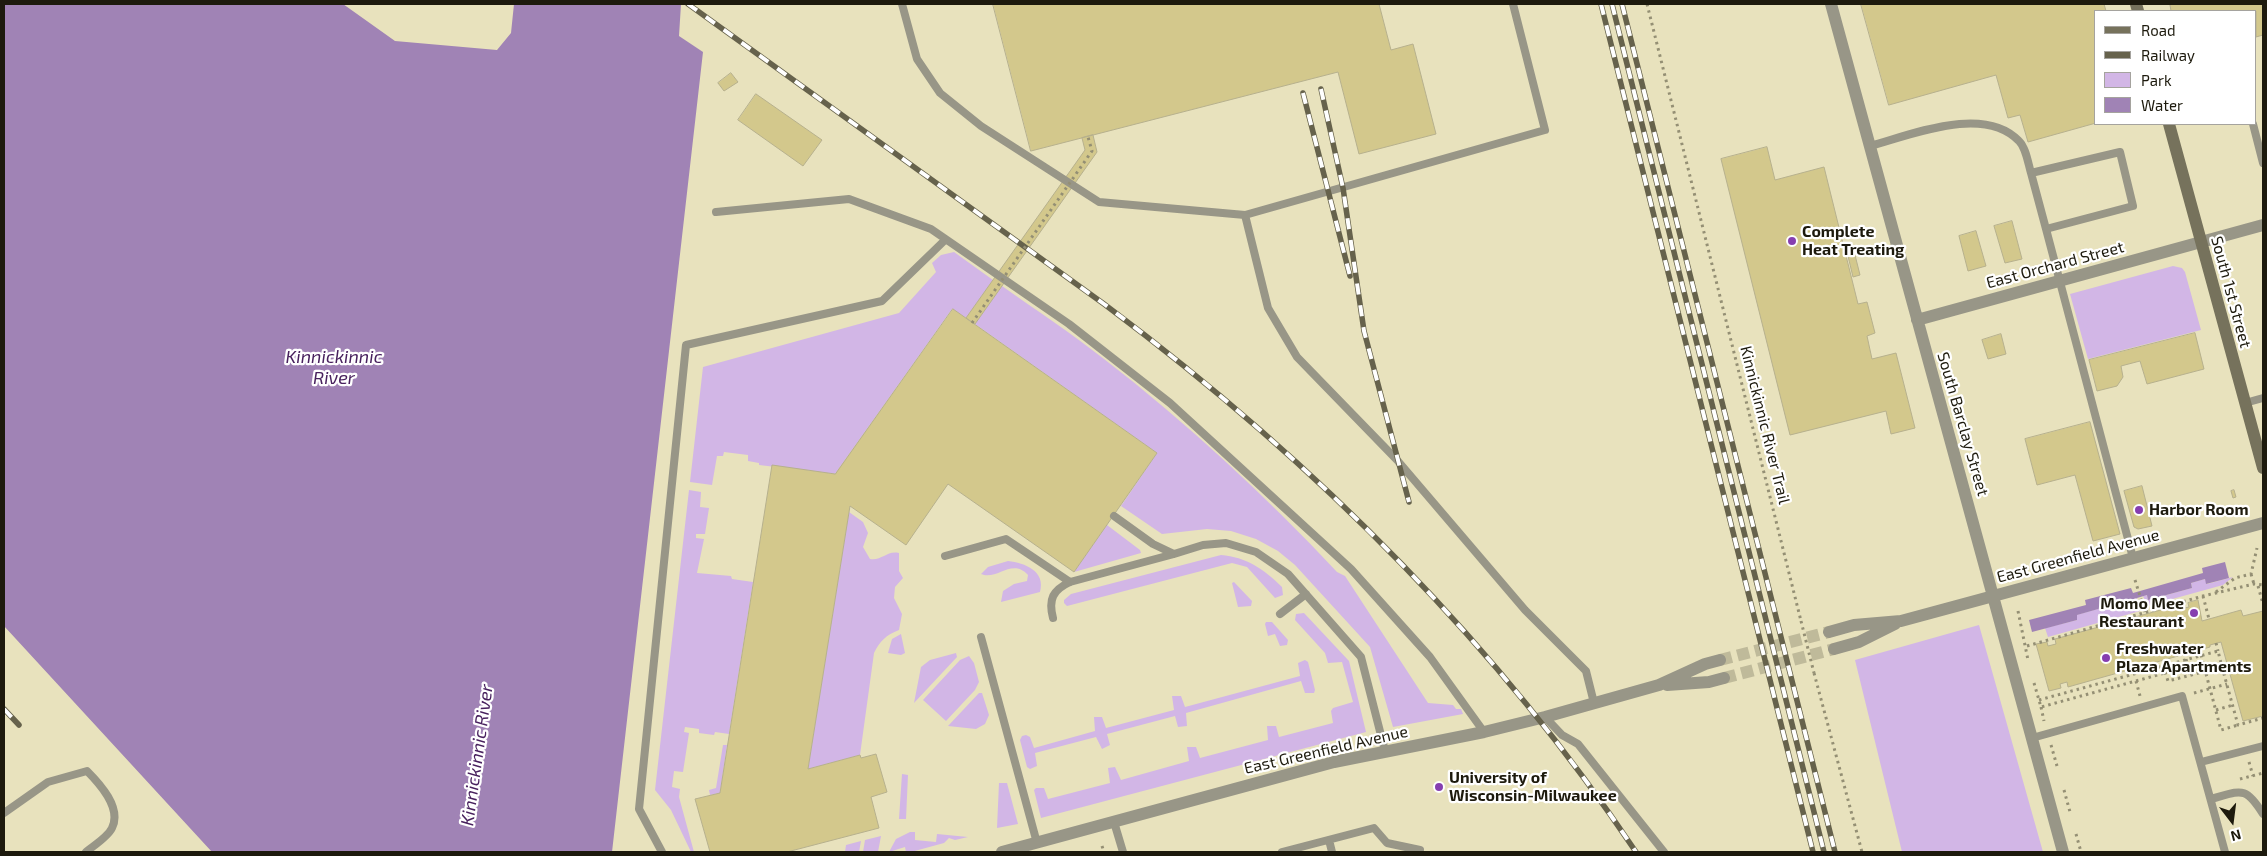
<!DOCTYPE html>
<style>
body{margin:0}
#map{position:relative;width:2267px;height:856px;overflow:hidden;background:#e8e2bd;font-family:"Exo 2",sans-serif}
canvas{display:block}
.frame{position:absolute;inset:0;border:5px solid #1d1a0d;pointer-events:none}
.legend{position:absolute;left:2094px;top:10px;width:162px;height:115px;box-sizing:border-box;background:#fff;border:1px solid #a5a39e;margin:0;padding:6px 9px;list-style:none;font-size:15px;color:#1d1a0d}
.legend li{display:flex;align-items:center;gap:10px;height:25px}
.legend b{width:25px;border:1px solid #a5a39e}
.north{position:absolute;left:2207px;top:796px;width:50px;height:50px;-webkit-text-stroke:4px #fff;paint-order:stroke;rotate:165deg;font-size:14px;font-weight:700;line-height:20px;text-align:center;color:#1d1a0d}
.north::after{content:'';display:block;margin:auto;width:18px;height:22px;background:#1d1a0d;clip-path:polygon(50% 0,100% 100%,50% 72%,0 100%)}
</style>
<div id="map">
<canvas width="2267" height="856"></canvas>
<div class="frame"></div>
<ul class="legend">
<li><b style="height:6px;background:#76725c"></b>Road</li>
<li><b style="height:6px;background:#66624c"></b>Railway</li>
<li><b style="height:14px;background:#d2b6e6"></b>Park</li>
<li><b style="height:14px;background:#a083b5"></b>Water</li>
</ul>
<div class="north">N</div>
</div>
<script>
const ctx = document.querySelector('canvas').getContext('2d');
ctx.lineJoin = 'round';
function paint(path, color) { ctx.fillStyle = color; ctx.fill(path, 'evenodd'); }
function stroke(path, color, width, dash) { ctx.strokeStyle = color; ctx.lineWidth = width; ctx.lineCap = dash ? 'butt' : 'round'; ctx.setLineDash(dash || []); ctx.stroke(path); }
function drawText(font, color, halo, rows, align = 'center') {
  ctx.font = font + ' "Exo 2",sans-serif'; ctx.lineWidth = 4.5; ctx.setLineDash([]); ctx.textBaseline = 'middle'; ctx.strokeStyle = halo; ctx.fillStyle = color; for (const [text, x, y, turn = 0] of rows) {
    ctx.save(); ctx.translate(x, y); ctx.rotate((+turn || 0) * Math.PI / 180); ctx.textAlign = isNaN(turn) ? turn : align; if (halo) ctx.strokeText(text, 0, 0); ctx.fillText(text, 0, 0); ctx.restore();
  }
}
paint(new Path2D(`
 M954,252l39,28 -27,38 -14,-9 -117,165 -76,-9v-2l-11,-2v-6l-24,-3 -1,4h-6l-5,29 -22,-3 13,-115 196,-54 37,-41 -4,-9 9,-8z
 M2173,266l9,2 3,4 16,58 -113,29 -18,-65z
 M1002,286c34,24 69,47 102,73 83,64 161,136 233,213l8,4 83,127 25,2 3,4h5l2,5 -70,13 -23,-80 -75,-82 -17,-14 -22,-12 -25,-8 -24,-2 -45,5 -41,-28 36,-53 -182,-129z
 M689,490l12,2 -1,15 9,1 -4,26h-9v4l8,1 -7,34 34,3 1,3 21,3 -24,152 -14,-2 -1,3 -15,-2v-4l-14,-2 -1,5 5,1 -6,39 -9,-1 -2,16 8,2 -1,8 15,55h-3l-20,-42 -16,-20z
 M849,512l14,10 5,11 -5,14 7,12c12,2 17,-9 29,-6v18l4,7 -8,9 -1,11 8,16 -3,16c-13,5 -19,11 -25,23l-14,102 -52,14z
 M1107,525l33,25 1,3 -67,19z
 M1221,555c25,2 43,14 61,32l1,8 -8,3 -28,-31 -15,-4 -165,43 -3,-3v-3l7,-6z
 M1008,561c17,2 38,10 32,31l-39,10 2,-11 11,-7 13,-3 1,-6c-16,-18 -31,6 -47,-1l7,-7z
 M2233,577l-10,8 -76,21 -4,-10 4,-1 1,5 44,-12 -1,-5 14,-4 2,5z
 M1234,582l18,19 -1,5 -13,1 -6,-24z
 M2137,598l3,13 -92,26 -3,-9 32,-8 -1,-5z
 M1304,613l45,48 17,71 -325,86 -7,-28 2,-2h8l4,11 62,-16 -2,-15 7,-1 6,13 68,-19 -2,-14h9l4,11 68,-18 -1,-14h9l3,11 54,-14 -2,-12 2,-3 20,-6 -11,-40 -14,1 -3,-10 -30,-33 1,-6z
 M1266,622h6l16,18 -1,5 -7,1 -5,-12 -7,2 -3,-12z
 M1979,625l64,227h-141l-47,-192z
 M901,634l4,19 -4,2 -13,-2 4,-14z
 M956,653l1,4 -43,46 7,-36 9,-7z
 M969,656l5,7 5,19 -4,8 -29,31 -23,-21 37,-40z
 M1305,660l3,2 7,28 -1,3h-9l-4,-12 -115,32 1,13 -9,1 -3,-11 -68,18 3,11 -8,4 -6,-12 -61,16 2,13 -7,3 -3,-2 -7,-27 2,-4 4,-1 4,2 4,11 61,-17 -1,-14h8l4,11 68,-18 -2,-14h9l4,11 115,-31 -2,-13z
 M979,693h3l7,22 -4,9 -9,5 -28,-3z
 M723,745h4l-7,48 -10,2 -1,-5 7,-2z
 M902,774l6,1 -2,44h-7z
 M999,783h8l11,41 -21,4z
 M910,832h5v8l21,2 1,-8 31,3 -13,3 -6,-2 -5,5 -33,9h-5l-1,-5 -16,5 7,-13z
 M881,836l-3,16h-15l2,-12z
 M861,841l-2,11h-14l1,-7z`), '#d2b6e6');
paint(new Path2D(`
 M4,4h339l52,37 102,9 14,-17 3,-29h167l-2,32 24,16 -91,800h-400l-208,-226z
 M2225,562l4,16 -23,6 -1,-5 -14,4 1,5 -44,12 -1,-5 -10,3 -60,17v5l-45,12 -3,-12 57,-15 -1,-5 46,-12 2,5 70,-20 -1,-5z`), '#a083b5');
const building = new Path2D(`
 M993,4h386l12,46 22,-6 23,90 -77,20 -21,-82 -307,79z
 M1861,4h243l2,7h-10v112l-68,19 -8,-27 -12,3 -12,-43 -107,30z
 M2176,4h87v31l-7,2v-26h-85l-1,-6z
 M731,73l7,9 -14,9 -6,-8z
 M756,94l66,46 -19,26 -65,-46z
 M1093,135l4,17 -122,172 -9,-6 119,-168 -3,-12z
 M1767,147l8,33 49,-13 34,137 9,-2 8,31 -8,3 5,23 24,-6 19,75 -24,6 -5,-23 -96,24 -69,-276z
 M2012,221l10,38 -17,4 -11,-37z
 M1976,231l10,35 -18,5 -9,-35z
 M1854,251l6,24 -7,2 -6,-25z
 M953,309l204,144 -83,119 -126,-88 -42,61 -56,-39 -42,263 52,-14 1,3 15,-4 11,38 -16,5 8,31 -92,24h-77l-15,-53 25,-6 52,-328 63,9z
 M2195,333l9,36 -57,15 -7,-23 -19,5 2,11 -6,9 -20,5 -8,-31z
 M2001,334l5,20 -18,5 -6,-19z
 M2090,422l30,112 -27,7 -18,-66 -38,10 -12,-46z
 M2142,486l10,40 -14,3 -4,-2 -10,-36z
 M2234,490l2,7 -3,1 -2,-7z
 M2198,600l4,21 39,-11 2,6 20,-5v105l-20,5 -22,-79 -11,3v2l-142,40 -1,-5 -7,2 1,4 -12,3 -13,-47 11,-2 1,4 8,-2 -1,-5 124,-34 1,4 9,-2 -1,-4z`);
paint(building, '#d3c88c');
stroke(building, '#b6b08d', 1);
stroke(new Path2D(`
 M1720,660l109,-28
 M1724,678l110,-29`), '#bfba9a', 12, [12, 6]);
stroke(new Path2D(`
 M1647,4l154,617
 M2251,574l3,10
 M2135,580l10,32
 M2258,586l5,18
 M2216,592l19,-14 16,-4 6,-26
 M2203,596l6,23
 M2018,611l10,49
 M2216,643l2,8
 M2027,646l176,-50 51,-12 9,1
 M2201,655l20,75 17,-5
 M2186,659l4,16
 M2163,666l5,15 54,-14 16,58 25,-7
 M1814,673l48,179
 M2136,681l4,15
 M2034,683l7,24 124,-34
 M2194,693l33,-9
 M2039,700l179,-49 4,16
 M2041,707l3,14
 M2216,710l17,-5
 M2051,745l6,21
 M2249,762l4,14
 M2240,779l23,-6
 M2064,790l6,22
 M2076,834l5,18
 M1102,846l2,6`), '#948f74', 3, [2.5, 4]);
stroke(new Path2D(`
 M902,4l15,55 23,34 41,33 118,76 146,13 300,-85 -32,-126
 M2253,124l10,39
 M1870,146c41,-11 114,-42 149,-5 7,7 9,22 12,32l89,-21 13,54 -87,23 87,329
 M2031,173l15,56
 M716,212l133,-13 82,30 138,95 101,79 181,166 79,88 54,75
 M1245,215l23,93 29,49 100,103 128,150 61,61 8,32
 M2245,403l18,-5
 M1114,516l39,28 21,10 29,-9 23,-2 30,9 32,22 73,83 24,94
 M945,556l61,-17 64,43
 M1280,614l26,-20
 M1053,618c-5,-19 0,-28 17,-36l104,-28
 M981,637l56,206
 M1545,717l17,18 16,9 86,108
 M2032,738l150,-42 43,156
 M2201,762l62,-16
 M2211,799c30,-8 34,-14 52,15
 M4,813l44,-31 39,-11c13,13 35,37 25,57 -4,9 -19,18 -26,24
 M1114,822l9,30
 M1329,840l3,12
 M662,852l-23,-43 47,-464 196,-44 63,-61
 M1282,852l92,-24 13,15 33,7`), '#989687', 8);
stroke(new Path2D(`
 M1831,4l232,848
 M1917,320l346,-95
 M1829,632l25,-7 47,-4 362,-98
 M1834,649l25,-7 36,-18
 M1667,685l42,-3 15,-4
 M1002,852l332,-90 150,-30 61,-15 114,-32 46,-21 15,-4`), '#989687', 12);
stroke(new Path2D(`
 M2136,4l2,7
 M2169,124l94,344`), '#76725c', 12);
const rail = new Path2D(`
 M688,4l416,300c205,153 389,335 532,548
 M1601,4l212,848
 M1612,4l212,848
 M1622,4l213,848
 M1321,89l22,99 21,143 45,171
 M1303,93l47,183
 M4,709l15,16`);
stroke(rail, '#66624c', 5.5);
stroke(rail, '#fff', 4, [11]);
stroke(new Path2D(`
 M972,323l120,-172 -4,-14
 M1801,621l13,52`), '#948f74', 3, [2.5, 4]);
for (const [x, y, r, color] of [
 [1792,241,5,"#863eb0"],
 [2139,510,5,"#863eb0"],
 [2194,613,5,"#863eb0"],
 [2106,658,5,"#863eb0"],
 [1439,787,5,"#863eb0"]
]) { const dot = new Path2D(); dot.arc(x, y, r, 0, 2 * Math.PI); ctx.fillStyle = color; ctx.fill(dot); stroke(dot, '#fff', 2); }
drawText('bold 16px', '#1d1a0d', '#fff', [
 ["Complete",1802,232],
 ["Heat Treating",1802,250],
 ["Harbor Room",2149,510],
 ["Momo Mee",2184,604,"right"],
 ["Restaurant",2184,622,"right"],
 ["Freshwater",2116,649],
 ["Plaza Apartments",2116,667],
 ["University of",1449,778],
 ["Wisconsin-Milwaukee",1449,796]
], 'left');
drawText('16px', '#1d1a0d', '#fff', [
 ["East Orchard Street",2055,265,-15],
 ["South 1st Street",2231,292,75],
 ["South Barclay Street",1963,424,74],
 ["Kinnickinnic River Trail",1765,425,76],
 ["East Greenfield Avenue",2078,556,-15],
 ["East Greenfield Avenue",1326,750,-13]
]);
drawText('italic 18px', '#48215e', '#fff', [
 ["Kinnickinnic",334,357],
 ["River",334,378],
 ["Kinnickinnic River",477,755,-82]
]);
</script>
